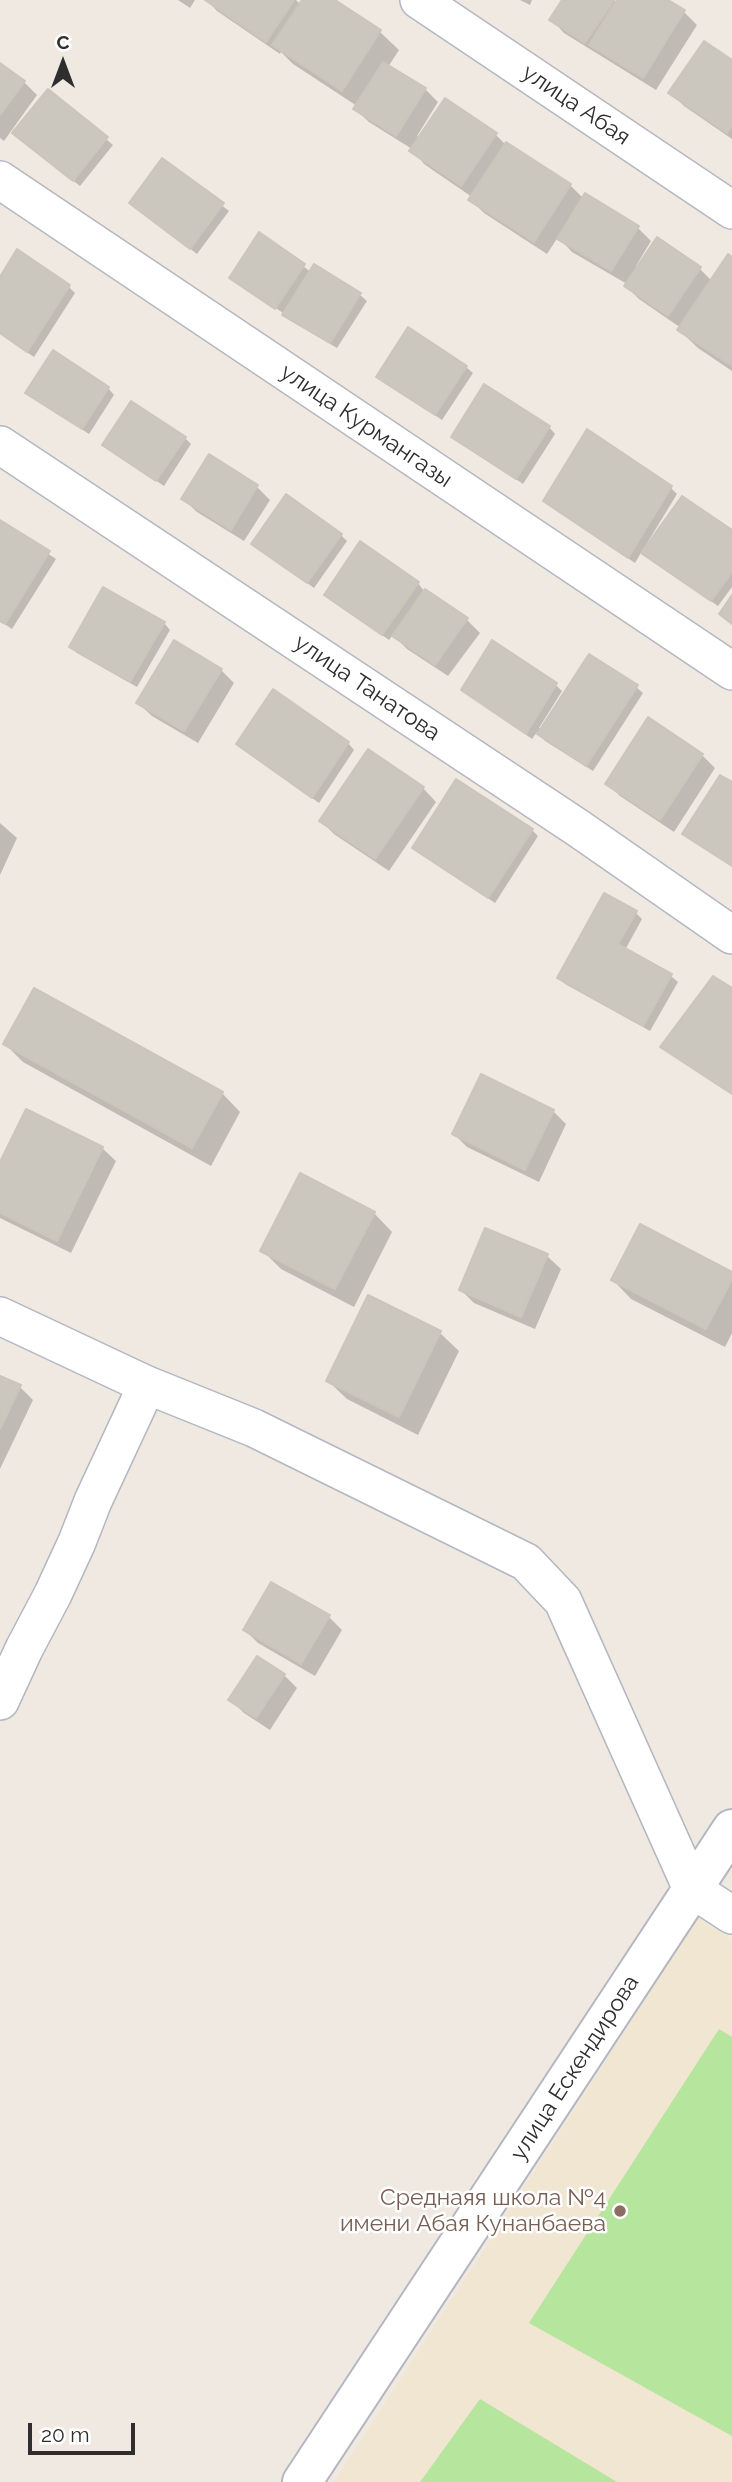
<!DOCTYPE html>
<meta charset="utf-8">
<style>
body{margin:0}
#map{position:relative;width:732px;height:2482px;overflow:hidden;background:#efe9e1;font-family:Raleway,sans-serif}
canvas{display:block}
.north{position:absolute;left:28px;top:28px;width:70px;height:70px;-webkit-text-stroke:5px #fff;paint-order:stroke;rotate:0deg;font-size:19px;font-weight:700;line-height:28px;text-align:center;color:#2e2e2e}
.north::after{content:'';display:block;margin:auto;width:24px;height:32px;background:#2e2e2e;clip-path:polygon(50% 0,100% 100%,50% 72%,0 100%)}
.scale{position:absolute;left:28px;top:2423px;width:107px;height:32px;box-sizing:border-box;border:4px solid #2e2e2e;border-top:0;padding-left:9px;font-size:21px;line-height:24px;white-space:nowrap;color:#2e2e2e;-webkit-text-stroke:5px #fff;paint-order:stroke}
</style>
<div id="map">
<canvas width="732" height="2482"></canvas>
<div class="north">С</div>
<div class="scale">20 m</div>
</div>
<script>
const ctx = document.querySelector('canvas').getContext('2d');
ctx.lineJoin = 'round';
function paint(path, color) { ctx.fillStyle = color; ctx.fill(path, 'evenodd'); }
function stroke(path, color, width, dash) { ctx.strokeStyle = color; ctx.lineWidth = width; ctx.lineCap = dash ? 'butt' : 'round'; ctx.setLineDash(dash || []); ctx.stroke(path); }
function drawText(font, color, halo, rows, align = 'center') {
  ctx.font = font + ' Raleway,sans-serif'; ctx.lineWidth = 5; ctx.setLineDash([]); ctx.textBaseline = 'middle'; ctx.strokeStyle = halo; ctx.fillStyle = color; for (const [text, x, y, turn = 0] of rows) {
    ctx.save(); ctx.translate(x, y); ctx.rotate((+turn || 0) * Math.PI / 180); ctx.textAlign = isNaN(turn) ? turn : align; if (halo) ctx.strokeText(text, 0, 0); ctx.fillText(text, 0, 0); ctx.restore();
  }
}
paint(new Path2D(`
 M698,1918l34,22v542h-398z`), '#f0e6d1');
paint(new Path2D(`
 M719,2029l13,8v399l-203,-113z
 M480,2399l137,83h-197z`), '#b6e59e');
paint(new Path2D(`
 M178,0h17l-5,8z
 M207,0h89l5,5 3,-5h28l48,32 19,18 -11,17 37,22 13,13 -21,34 3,2 76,-3 10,10 64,40 14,14 1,-3 53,32 13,13 -15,25 3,1 19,-28 42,30 12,12 20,-22v112l-34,-23 -19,-18 2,-2 -42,-29 -13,-13 1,-2 -55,-32 -14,-15 -11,17 -63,-41 -13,-13 1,-3 -48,-33 -12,-15 -43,-27 -14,-13 2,-3 -64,-42 -12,-12 -1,2 -63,-43z
 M520,0h12l-2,5z
 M564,0h50l3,3 2,-3h46l19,12 13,13 -41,65 -92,-57 -13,-14z
 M732,63v76l-48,-33 -14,-14z
 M0,65l24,17 13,13 -33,46 -4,-3z
 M48,91l65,54 -33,41 -59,-46z
 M163,160l66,51 -32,43 -66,-51z
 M260,235l51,37 4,-5 45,28 7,6 -30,47 -46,-27 -8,-8 -52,-35z
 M0,280l68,6 7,7 -41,64 -34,-23z
 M466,367l7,6 -31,47 -64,-43z
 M108,388l6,7 -25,39 -62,-41z
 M549,427l6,7 -32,50 -70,-48z
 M185,438l6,6 -27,42 -60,-41z
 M257,487l13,13 -26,41 -47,-29 -14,-13z
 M671,488l6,6 -31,51 2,1 84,-14v55l-14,19 -68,-47 -8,-8 -7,12 -83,-56z
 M0,522l56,37 -44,70 -12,-8z
 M341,535l6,6 -33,47 -61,-44z
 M418,583l6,8 43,29 13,13 -32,43 -41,-27 -14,-14 -4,5 -63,-45z
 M164,623l6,7 -33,57 -60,-34 -6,-6z
 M221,670l13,13 -36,60 -46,-27 -14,-13z
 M555,684l7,7 -23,37 3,2 94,-43 7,6 -50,78 -48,-30 -8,-9 -5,7 -69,-49z
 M348,743l6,7 -35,53 -74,-53z
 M702,755l13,13 -41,64 -54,-36 -13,-13z
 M732,784v82l-48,-32z
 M423,788l13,14 -47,69 -55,-37 -13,-13z
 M0,823l17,15 -17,37z
 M532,830l6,6 -43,67 -81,-55z
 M636,913l6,6 -17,31 46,26 7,6 -28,49 -85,-47 -6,-7z
 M732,990v104l-70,-47z
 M5,1044l217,49 18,19 -29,54 -188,-104z
 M553,1111l13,13 -27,58 -72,-35 -13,-13z
 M102,1148l14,13 -45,92 -71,-35v-52z
 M374,1213l18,19 -38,75 -73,-38 -19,-19z
 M486,1230l61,26 14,13 -26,60 -61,-26 -13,-13z
 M732,1274v59l-7,14 -94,-48 -18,-19z
 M369,1298l71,35 19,18 -41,84 -71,-36 -19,-18z
 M0,1377l20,10 13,13 -33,69z
 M329,1617l13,13 -27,46 -57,-33 -13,-13z
 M284,1675l13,13 -27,42 -26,-17 -13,-13z`), '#0003');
const building = new Path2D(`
 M205,0h89l-28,42z
 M302,0h33l46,30 -39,61 -70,-46z
 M562,0h52l-29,43 -36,-23z
 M617,0h51l17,10 -42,68 -54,-33z
 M704,41l28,19v66l-5,7 -59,-40z
 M383,62l43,26 -30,48 -43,-27z
 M0,63l25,18 -25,34z
 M48,89l60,48 -35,44 -61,-48z
 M445,98l52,35 -36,53 -52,-35z
 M506,142l65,42 -37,58 -66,-42z
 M162,158l62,45 -34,46 -61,-46z
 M585,193l54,33 -28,45 -54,-32z
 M259,232l46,32 -30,45 -46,-31z
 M657,237l44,30 -33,49 -44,-30z
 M17,249l53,36 -43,67 -27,-19v-56z
 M728,254l4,3v109l-55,-36z
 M314,264l47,29 -31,50 -48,-28z
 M408,327l59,39 -32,49 -59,-38z
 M53,350l56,37 -27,42 -57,-36z
 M484,384l66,42 -34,53 -65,-42z
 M131,401l55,36 -30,44 -54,-36z
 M587,429l85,57 -44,72 -85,-57z
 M209,454l49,31 -27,45 -50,-31z
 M286,494l56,40 -35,49 -56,-39z
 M682,496l50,34v42l-21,29 -70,-48z
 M0,520l50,31 -45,73 -5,-3z
 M360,541l59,41 -37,53 -58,-40z
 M103,587l62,35 -35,60 -61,-35z
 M425,589l43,29 -33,47 -43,-29z
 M732,595v29l-13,-10z
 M174,640l48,29 -38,62 -48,-28z
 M492,640l65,43 -31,51 -65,-44z
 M589,654l49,31 -52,81 -49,-32z
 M273,689l76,53 -37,56 -76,-54z
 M648,717l55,37 -43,66 -55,-36z
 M368,749l56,38 -49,72 -56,-38z
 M720,775l12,7v84l-50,-32z
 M456,779l77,50 -45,69 -76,-50z
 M604,893l33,18 -19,33 54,30 -29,52 -86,-48z
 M713,976l19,12v106l-72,-47z
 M34,988l189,104 -31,56 -189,-104z
 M481,1074l73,36 -29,60 -73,-36z
 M26,1109l77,38 -46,94 -57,-28v-51z
 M300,1173l75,39 -40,77 -75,-38z
 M640,1224l92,48v7l-26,50 -95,-49z
 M485,1228l63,26 -27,63 -62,-27z
 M368,1295l73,36 -42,86 -73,-36z
 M0,1376l21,9 -21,44z
 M271,1582l59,33 -29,49 -58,-34z
 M257,1656l28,18 -29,44 -28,-18z`);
paint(building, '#cbc7bf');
stroke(building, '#cbc5ba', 2);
const minor = new Path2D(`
 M419,0l313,210
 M0,180l732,491
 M0,445l578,383 154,107
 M0,1316l147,69 107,43 272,134 37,39 129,288 40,26
 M0,1701l24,-52 29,-55 24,-52 16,-41 54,-116`);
const tertiary = new Path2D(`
 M302,2482l430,-653`);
stroke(minor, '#b4b7c1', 40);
stroke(tertiary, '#b4b7c1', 42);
stroke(minor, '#fff', 37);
stroke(tertiary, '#fff', 38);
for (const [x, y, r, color] of [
 [620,2211,7,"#8d6e63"]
]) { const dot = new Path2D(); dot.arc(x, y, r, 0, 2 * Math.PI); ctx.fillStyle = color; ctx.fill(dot); stroke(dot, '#fff', 2.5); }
drawText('23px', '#2e2e2e', '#fff', [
 ["улица Абая",576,105,34],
 ["улица Курмангазы",366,426,34],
 ["улица Танатова",367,688,34],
 ["улица Ескендирова",575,2068,-57]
]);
drawText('23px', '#785e54', '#fff', [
 ["Среднаяя школа №4",606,2198],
 ["имени Абая Кунанбаева",606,2224]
], 'right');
</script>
